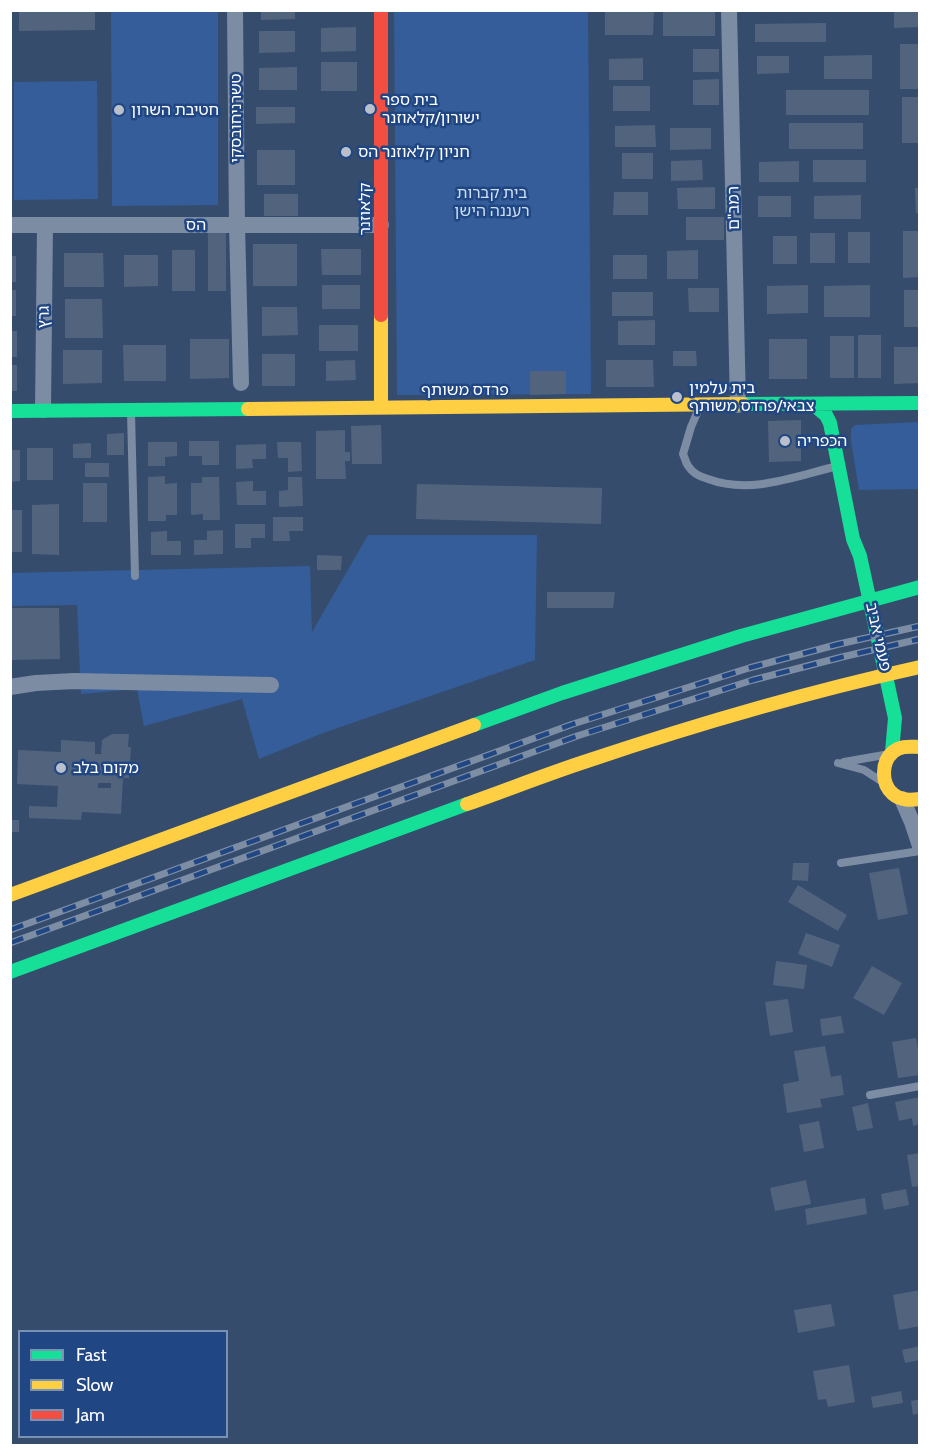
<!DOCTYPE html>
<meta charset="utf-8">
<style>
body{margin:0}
#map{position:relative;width:930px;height:1456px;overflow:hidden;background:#364c6d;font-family:Cabin,sans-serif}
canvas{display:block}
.frame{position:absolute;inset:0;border:12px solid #fff;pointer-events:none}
.legend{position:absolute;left:18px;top:1330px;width:210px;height:108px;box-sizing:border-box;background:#204783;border:2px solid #7991b5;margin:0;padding:8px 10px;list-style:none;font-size:18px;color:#fff}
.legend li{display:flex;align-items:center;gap:12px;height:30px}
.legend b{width:30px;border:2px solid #7991b5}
</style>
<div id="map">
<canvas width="930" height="1456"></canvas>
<div class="frame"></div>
<ul class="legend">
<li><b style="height:8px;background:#16e098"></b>Fast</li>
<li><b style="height:8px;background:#ffcf43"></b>Slow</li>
<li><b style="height:8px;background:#f24e42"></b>Jam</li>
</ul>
</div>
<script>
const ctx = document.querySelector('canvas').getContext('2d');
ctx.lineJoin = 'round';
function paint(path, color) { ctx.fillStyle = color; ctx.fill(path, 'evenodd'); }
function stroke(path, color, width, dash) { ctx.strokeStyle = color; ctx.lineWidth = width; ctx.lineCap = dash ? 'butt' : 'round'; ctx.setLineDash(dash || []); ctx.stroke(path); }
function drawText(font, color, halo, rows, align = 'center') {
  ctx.font = font + ' Cabin,"Noto Sans Hebrew",sans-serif'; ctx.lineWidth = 5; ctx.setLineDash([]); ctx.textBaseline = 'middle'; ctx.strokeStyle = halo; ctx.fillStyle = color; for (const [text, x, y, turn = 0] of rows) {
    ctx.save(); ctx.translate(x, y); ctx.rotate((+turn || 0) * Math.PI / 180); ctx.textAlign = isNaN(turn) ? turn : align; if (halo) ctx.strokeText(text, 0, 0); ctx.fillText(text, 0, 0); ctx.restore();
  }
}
paint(new Path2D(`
 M111,11h107v194l-106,1z
 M394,11h194l3,383 -194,1z
 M97,81l1,118 -84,1v-118z
 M919,422v67l-60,1 -8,-49v-12l4,-4z
 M368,535h169l-2,125 -212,73 -64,26 -17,-60 -98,27 -7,-37 -56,5 -4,-89 -66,1 -1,-33 300,-7 2,66z`), '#345d9a');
paint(new Path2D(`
 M19,10h76v20l-76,1z
 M261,10h34v9l-34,1z
 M894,10h26v17l-26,1z
 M654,11l-1,24h-48v-23z
 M715,11v25h-52v-24z
 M826,23v19h-71v-18z
 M356,27v24l-35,1v-24z
 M259,31h36v21l-36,1z
 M900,44h20v45h-20z
 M693,49h26v23h-26z
 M872,55v24h-48v-23z
 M757,56h32v17l-32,1z
 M643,58v22h-34v-21z
 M321,62h36v29h-36z
 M297,67v23h-38v-22z
 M719,79v26h-26v-25z
 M613,86h37v25h-37z
 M786,90h83v25h-83z
 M902,97h18v46h-18z
 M256,107h39v16l-39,1z
 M789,123h74v26h-74z
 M655,125l1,22h-41v-21z
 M670,128h41v21l-41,1z
 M257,150h38v35h-38z
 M622,153h31v26h-31z
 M702,160l1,20 -32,1v-20z
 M813,160h53v22h-53z
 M799,161v21h-40v-20z
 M715,187v22h-37l-1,-21z
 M915,188h5v25h-4z
 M614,192h34v23h-35z
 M264,194h34v22h-34z
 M861,195v24h-47v-23z
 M758,196h33v21h-33z
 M686,217h38v23h-38z
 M903,231h17v46l-17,1z
 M208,232h18v59h-18z
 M848,232h22v31h-22z
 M810,233h25v30h-25z
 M773,236h24v28h-24z
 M253,244h44v42h-44z
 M321,249h40v26h-39z
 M172,250h23v41h-23z
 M698,250v29h-31v-28z
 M64,253h39l1,34h-40z
 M124,255h34v31l-34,1z
 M613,255h34v24h-34z
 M10,256h6v26h-6z
 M322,285h38v24h-38z
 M808,285v28l-41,1v-28z
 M870,285v32h-46v-31z
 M688,288h31v24h-30z
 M10,290h6v26h-6z
 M904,290h16v37h-16z
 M612,292h41v24h-41z
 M65,299h37l1,39h-38z
 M262,307h35l1,28 -36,1z
 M655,320v25h-37v-24z
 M319,325h39v26h-39z
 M10,331h7v26h-7z
 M858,335h23v43h-23z
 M830,336h24v42h-24z
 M190,339h39v39l-39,1z
 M769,339h38v40h-38z
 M123,345h43v36h-42z
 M894,347h26v36l-26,1z
 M63,350h39v33l-39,1z
 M673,351h23l1,15h-24z
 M262,354h33v32h-33z
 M355,360l1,20 -30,1v-20z
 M606,360h47l1,27h-48z
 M10,365h7v26h-7z
 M530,371h36v23l-36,1z
 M801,420v41l-32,1 -1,-41z
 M381,425l1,39h-30l-1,-38z
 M345,430v22h5v9h-5l1,18h-30v-48z
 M124,433v22h-17v-21z
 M189,441h30v24h-17v-9h-13z
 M148,442h29v14l-12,1v9h-17z
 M277,442h24l1,29 -14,1v-14h-10z
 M91,443v15h-18v-14z
 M266,444v15h-14l1,9 -17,1v-24z
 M27,448h26v32h-26z
 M10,450h10v31l-10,1z
 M85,463h24v14h-24z
 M165,476v8l12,-1v32h-11v6h-18v-44z
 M202,477h17l1,43h-17v-6l-12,1v-32h11z
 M288,477h14l1,29 -24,1v-16l9,-1z
 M253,481v10h13v14h-29l-1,-23z
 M83,483h24v39h-24z
 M417,484l185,4 -1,36 -185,-5z
 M59,504v51l-27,-1v-49z
 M10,510h12v42h-12z
 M273,517h30v14h-14l1,10h-17z
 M235,524h30v14h-14v10h-16z
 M223,530v24l-29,1v-15h13v-9z
 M167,531v10h14v14h-30v-23z
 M317,555l25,1 -1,14h-24z
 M547,592h68l-2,16h-66z
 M10,608h49l1,51 -50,1z
 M112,734h17l-1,13h3l-2,31h-6l-2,36 -39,-2 -1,8 -52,-2v-12l28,1 1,-21 -41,-2 1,-34 43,2v-12l34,2v12h6l1,-14zM98,783h13v5h-13z
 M10,820h9v12h-9z
 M793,863h16l-1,18 -16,-1z
 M899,868l9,46 -30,6 -9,-47z
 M798,885l49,30 -9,16 -50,-29z
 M806,933l34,12 -8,22 -34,-13z
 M776,961l31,4 -3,24 -31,-4z
 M872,966l30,17 -18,32 -31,-17z
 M788,999l5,33 -23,4 -5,-34z
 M841,1016l3,17 -22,3 -2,-17z
 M916,1038l4,20v17l-22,3 -6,-36z
 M825,1046l6,31 10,-2 3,20 -24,4 2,8 -35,6 -4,-29 16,-3 -5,-30z
 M920,1097v27l-7,2 -1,-8 -13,3 -4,-19z
 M868,1103l5,25 -16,3 -5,-24z
 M819,1121l5,27 -20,4 -5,-27z
 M920,1153v33l-8,1 -5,-32z
 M806,1180l5,24 -36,7 -5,-23z
 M906,1189l3,16 -25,5 -3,-16z
 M865,1198l2,16 -60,11 -2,-16z
 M920,1290v36l-21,4 -6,-35z
 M831,1304l4,22 -37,7 -4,-23z
 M920,1346v14l-15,3 -3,-13z
 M849,1365l6,37 -27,5 -2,-8 -8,1 -5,-29z
 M901,1391l2,12 -30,5 -2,-11z
 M920,1399v14l-7,2 -2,-14z`), '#52637e');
stroke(new Path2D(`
 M700,406l-9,21 -8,27c2,4 3,10 6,13 4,7 12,10 19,12 43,16 88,-3 130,-13
 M131,412l4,164
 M844,762l40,-7
 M838,763l26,7 17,11
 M841,863l79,-12
 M870,1095l50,-9`), '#7c8ca3', 8);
stroke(new Path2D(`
 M235,10l2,215 4,158
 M729,10l9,395
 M10,225h371
 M43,410l2,-185
 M10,687l26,-4 38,-2 197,4
 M902,799l10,23 8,24`), '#7c8ca3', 16);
stroke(new Path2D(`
 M743,404l177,-1
 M814,405l12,10 4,8 23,116 7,17 35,162 -3,34
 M10,411l238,-2
 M474,725l88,-32 179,-57 179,-49
 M10,972l457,-168`), '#16e098', 14);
stroke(new Path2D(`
 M381,315v92
 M248,409l495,-5
 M920,747c-9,0 -19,-2 -27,5 -12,10 -12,32 0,42 8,7 18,6 27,5
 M467,804c40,-14 80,-30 120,-43 110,-37 220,-69 333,-94
 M10,895l464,-170`), '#ffcf43', 14);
stroke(new Path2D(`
 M381,10v305`), '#f24e42', 14);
const rail = new Path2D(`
 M10,930l563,-206 176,-56 90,-24 81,-18
 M10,943l567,-207 176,-56 89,-23 78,-18`);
stroke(rail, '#7d8da3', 7);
stroke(rail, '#204783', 4.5, [14]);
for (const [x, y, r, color] of [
 [370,109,6,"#b9c0cc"],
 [119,110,6,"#b9c0cc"],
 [346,152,6,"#b9c0cc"],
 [677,397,6,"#b9c0cc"],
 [785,441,6,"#b9c0cc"],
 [61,768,6,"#b9c0cc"]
]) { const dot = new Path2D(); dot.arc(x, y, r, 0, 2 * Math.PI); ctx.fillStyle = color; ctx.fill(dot); stroke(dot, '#204783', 2); }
drawText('16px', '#fff', '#204783', [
 ["בית ספר",382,100],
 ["ישורון/קלאוזנר",382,118],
 ["חטיבת השרון",131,110],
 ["חניון קלאוזנר הס",358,152],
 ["בית עלמין",689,388],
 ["צבאי/פרדס משותף",689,406],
 ["הכפריה",797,441],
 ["מקום בלב",73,768]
], 'left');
drawText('16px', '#fff', '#204783', [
 ["טשרניחובסקי",236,118,-90],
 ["רמב\"ם",734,208,-91],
 ["קלאוזנר",365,209,-90],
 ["הס",196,225],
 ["גרץ",44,317,-89],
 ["פרדס משותף",465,390],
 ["פעמי אביב",878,637,78]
]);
drawText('16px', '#cbddf7', '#204783', [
 ["בית קברות",492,193],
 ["רעננה הישן",492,211]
]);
</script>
